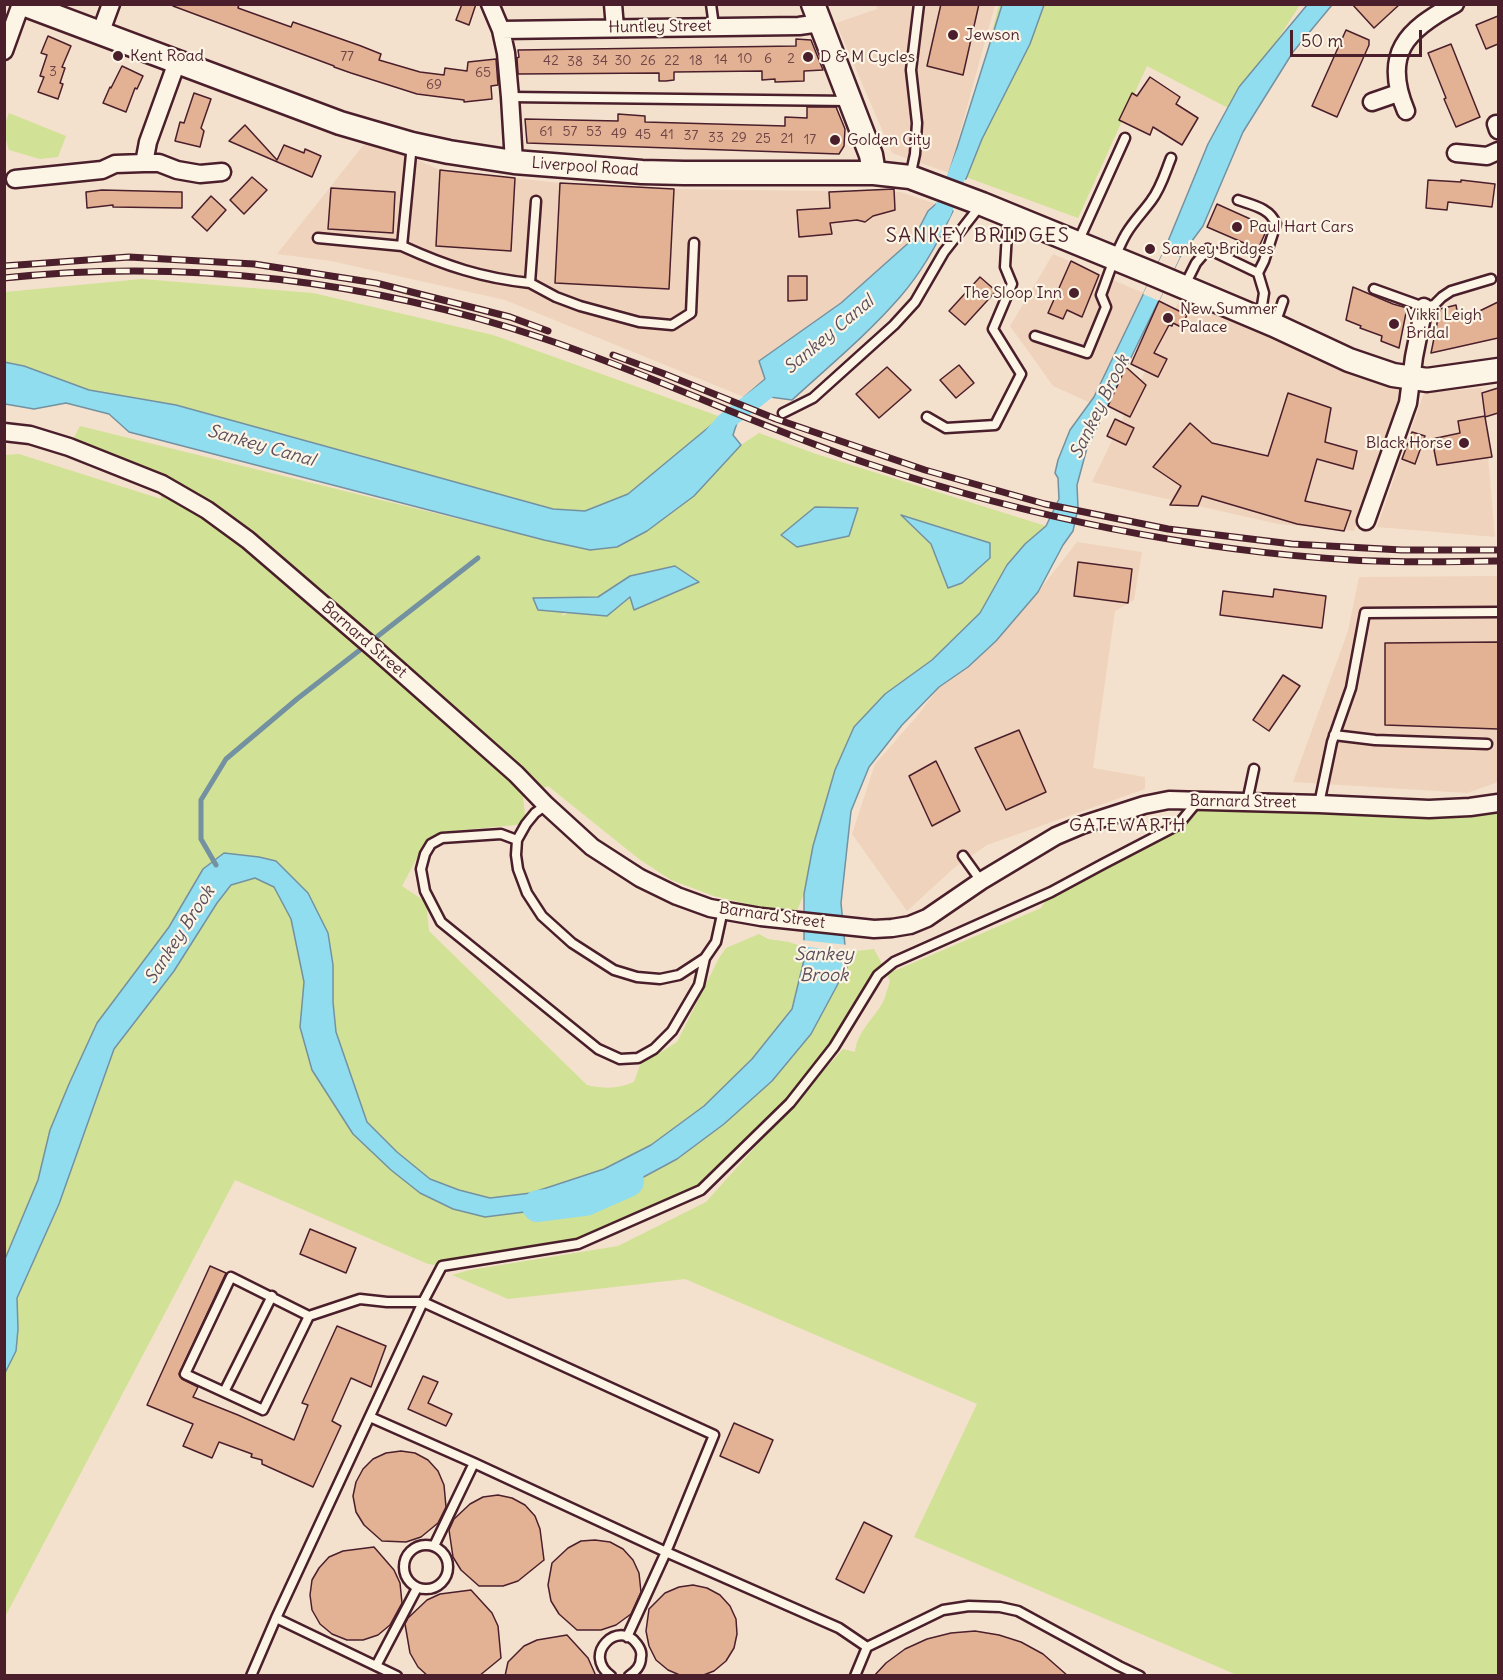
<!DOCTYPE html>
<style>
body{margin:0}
#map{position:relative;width:1503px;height:1680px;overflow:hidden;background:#f4e1cd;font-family:Delius,sans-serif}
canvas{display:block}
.frame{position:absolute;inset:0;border:6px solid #4a1f2b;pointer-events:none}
.scale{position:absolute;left:1290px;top:30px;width:132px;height:27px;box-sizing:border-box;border:3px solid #4a1f2b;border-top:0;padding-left:8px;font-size:18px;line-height:21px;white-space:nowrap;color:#4a1f2b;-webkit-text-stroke:4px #fcf5e5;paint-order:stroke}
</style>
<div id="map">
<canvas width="1503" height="1680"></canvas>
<div class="frame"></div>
<div class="scale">50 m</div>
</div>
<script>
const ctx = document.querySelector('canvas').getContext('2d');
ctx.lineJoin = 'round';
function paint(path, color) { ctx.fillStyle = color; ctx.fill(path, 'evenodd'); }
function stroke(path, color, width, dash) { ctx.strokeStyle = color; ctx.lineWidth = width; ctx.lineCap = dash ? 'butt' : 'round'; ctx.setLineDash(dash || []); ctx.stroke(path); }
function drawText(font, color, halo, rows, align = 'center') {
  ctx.font = font + ' Delius,sans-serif'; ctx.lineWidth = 4.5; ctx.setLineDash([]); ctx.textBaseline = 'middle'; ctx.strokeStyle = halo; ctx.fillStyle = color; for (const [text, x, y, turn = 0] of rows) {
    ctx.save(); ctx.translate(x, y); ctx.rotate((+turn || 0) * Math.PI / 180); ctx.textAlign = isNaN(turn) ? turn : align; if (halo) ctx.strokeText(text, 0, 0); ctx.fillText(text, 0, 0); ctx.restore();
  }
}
paint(new Path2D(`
 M876,5h119l-46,168 -57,-20 -56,-130 41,-14z
 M369,138l71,32 120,13 114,6 227,3 35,12 -8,7 -14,27 -73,66 -82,57 6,18 -21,18 -239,-97 -174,-39 -54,-7z
 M1053,254l97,42 -57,108 -40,-18 -43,-60z
 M1179,301l224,89 -49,141 -76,-7 -186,-42z
 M1482,388l13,149 -118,-10 47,-134z
 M1077,542l65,10 -8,48 -19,11 -22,157 52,9v12l-158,56 -33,23 -47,43 -55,-77 23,-70 43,-49 21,-28 29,-20 28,-26 42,-49z
 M1498,576v206l-31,11 -174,-11 55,-151 11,-54z`), '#efd3bc');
paint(new Path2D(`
 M999,5h301l-68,105 -85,-44 -69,152 -123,-45z
 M9,113l57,23 -8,21 -18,2 -31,-9c-5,-16 -6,-22 0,-37z
 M142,279l171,14 180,42 228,82 -93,77 -43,17 -32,-2 -377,-104 -87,-15 -65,-24 -19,-4v-70z
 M80,426l464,114 46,10 104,-54 47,-51 18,-12 57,21 230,72 -21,18 -18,21 -27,48 -48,47 -47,34 -31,33 -19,43 -22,76 -9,48 -8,19 -45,-8 -37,-9 -43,-16 -32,-21 -91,-73 -25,11 3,27 -85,8 -14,7 -25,47 24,16 3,29 158,154c18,4 31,4 47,-3l6,-17 37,-23 42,-84 7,-10 33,-14 9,5 21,3 14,5 1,13 -13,49 -39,50 -48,47 -53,39 -47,24 -73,24 -41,5 -31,-8 -29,-11 -33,-27 -30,-30 -31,-90 -3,-30 -57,-141 -74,8 -33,58 -42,57 -58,100 -19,46 -12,50 -33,79v-804l14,-1 142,45v-15l-92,-37zM597,597l-35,19 7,-18z
 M1198,801l300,2v872h-261l-323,-138 63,-133 -292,-125 -177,20 -56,-24 18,-5 148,-24 88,-44 137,-153 12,3c2,-21 20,-34 29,-52 2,-6 4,-13 6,-19l-3,-7 154,-66 10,-16 127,-67z
 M255,878l20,9 16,32 6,25 7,38 -4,45 12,43 41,64 132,83 239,-93 48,-43 39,-47 36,-66 1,-16 26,-3 10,19 -50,79 -44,56 -89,87 -123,54 -136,22 -14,-2 -193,-84 -230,437 -1,-244 12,-22 2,-22 -1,-31 42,-94 55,-155 60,-78 43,-68 14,-18z`), '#d1e195');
const water = new Path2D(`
 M1002,5h42l-14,39 -48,95 -16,40 -17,-6z
 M1307,5h25l-39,47 -50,80 -40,94 -23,31 -93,191 -10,37 1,23 -5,23 -10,14 -25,47 -42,49 -28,26 -29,20 -37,38 -33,42 -18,44 -10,92 6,64 -36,67 -39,47 -48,43 -47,35 -52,28 -69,21 -71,9 -32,-8 -33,-16 -29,-23 -38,-36 -41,-64 -12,-43 4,-45 -13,-63 -17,-32 -19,-9 -24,7 -14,18 -43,68 -60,78 -55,155 -42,94 1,31 -2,22 -11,22v-114l33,-79 12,-50 19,-46 28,-61 72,-96 34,-58 21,-16 35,4 17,4 32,32 20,40 5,32v37l3,30 31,90 30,30 33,27 29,11 31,8 41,-5 73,-24 47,-24 53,-39 48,-47 40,-50 12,-49v-66l9,-48 22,-76 19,-43 31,-33 47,-34 48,-47 27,-48 18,-21 21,-18 13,-27 -1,-21 -3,-5 3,-13 12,-30 24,-33 70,-146 44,-107 31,-57z
 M936,204l17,7c-14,30 -31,61 -53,86 -33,38 -72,70 -108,103l-22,-3 -9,8 -17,-8 21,-18 -6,-18 82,-58 73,-65 14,-27z
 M4,362l20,4 65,24 87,15 377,104 32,2 43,-17 93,-77 16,6 -4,12 8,10 -47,51 -47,35 -30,16 -27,3 -46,-10 -415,-108 -20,-18 -43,-11 -32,6 -29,-5z
 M815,507l43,1 -9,28 -52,11 -16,-12z
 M901,515l89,28v15l-28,25 -14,5 -17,-44z
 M675,566l24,16 -65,28 -4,-13 -23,19 -69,-6 -5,-12 65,-1 32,-21z`);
paint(water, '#90ddef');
stroke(water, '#7491a1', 1.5);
paint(new Path2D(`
 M1164,251l16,6 -21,44 -16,-7z
 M801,940l47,5v7l-47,-6z`), '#f4e1cd');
stroke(new Path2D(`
 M216,865l-15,-26v-39l25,-41 71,-60 181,-141`), '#7491a1', 5);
stroke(new Path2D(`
 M932,228l10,-15 23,-59
 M712,437l13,-15 46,-35`), '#90ddef', 18);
stroke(new Path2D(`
 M538,1206l47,-6 43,-19`), '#90ddef', 32);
const building = new Path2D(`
 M173,4h66l-1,4 53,19 2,-5 68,24 20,8 -2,6 41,12 24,3 1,-7 22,3 1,-9 28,-3 2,26 -7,1 1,13 -28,3v-2l-47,-6 -66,-21 -17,-6v-1l-161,-60z
 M462,4h14l-7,21 -13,-5z
 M941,4h38l-16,71 -36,-9z
 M1352,4h48l-26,24z
 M1498,16v28l-12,5 -10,-24z
 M1346,30l23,10v5l-32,72 -25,-11z
 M48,36l23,10 -9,21 3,1 -5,15 3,1 -5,15 -20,-7 6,-15 -4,-1 7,-21 -6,-2z
 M796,39l15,1 12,30 -19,1v10l-29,1v-3l-13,1v-9l-88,1v8l-8,1h-7v-8l-141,1 -1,-16 2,-1 -1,-7 278,-4z
 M1451,44l29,73 -24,10 -12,-28 2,-1 -18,-45z
 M122,66l21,10 -6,13 -2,-1 -9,24 -23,-9 7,-16 1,1z
 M1150,77l30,20 -4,7 22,14 -16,27 -29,-18 -3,8 -31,-15 13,-27 5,3z
 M194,93l17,6 -10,29 3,3 -4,16 -25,-6 5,-19 4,1z
 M807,107h29l9,22 -1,17 -5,8 -312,-11 -2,-24 93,2v-7l27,2v6l140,4v-9l22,1z
 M245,125l32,35 7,-15 20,8 1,-4 16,7 -9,21 -83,-36z
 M440,170l75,8 -4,73 -75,-5z
 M252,177l15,13 -23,24 -14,-14z
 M1428,180l33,2v-2l34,4 -3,23 -44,-5 -1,8 -21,-2z
 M560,183l114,6 -5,100 -114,-6z
 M331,188l64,4 -2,41 -65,-4z
 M894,189l1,21 -22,6 -8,6 -8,-2 -27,3 2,11 -33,3 -2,-27 33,-2 -1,-16z
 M102,190l80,2v16l-69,-1v-2l-26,3 -1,-16z
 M211,196l15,14 -19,21 -15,-14z
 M1217,204l51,23 -10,22 -51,-22z
 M1071,261l28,14 -17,42 -15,-7 -4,9 -15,-6z
 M788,276h19v24l-19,1z
 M980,277l16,14 -31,34 -16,-14z
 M1353,287l40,17 14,4 -8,40 -18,-7 1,-5 -22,-8 1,-2 -15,-6z
 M1159,301l28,14 -6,12 -8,-4 -1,3 -3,-1 -15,28 13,6 -9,18 -27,-13z
 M1498,302v36l-67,15 9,-44 16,-4 3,16z
 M959,365l15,18 -18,15 -16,-18z
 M887,367l24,23 -32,28 -23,-24z
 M1126,367l20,18 -16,32 -22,-11z
 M1498,388v25l-13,4 7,40 -55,8 -5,-26 28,-6 -2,-12 27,-5 -3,-23z
 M1288,393l43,15 -6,34 32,9 -4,18 -36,-10 -12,42 46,10 -7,20 -47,-7 -95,-28 -4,10 -28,-1 11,-19 -28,-19 37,-44 22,20 56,13z
 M1115,419l19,9 -8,17 -19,-9z
 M1412,432l13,4 -10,28 -13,-5z
 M1078,562l54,7 -4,34 -54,-7z
 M1274,589l52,7 -4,32 -102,-13 3,-24 50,6z
 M1498,642v87l-113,-4v-82z
 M1283,675l17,11 -31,45 -16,-11z
 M1019,730l27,62 -40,18 -31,-62z
 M936,761l24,50 -28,15 -23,-50z
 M310,1229l46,19 -10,25 -46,-19z
 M210,1266l16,7 -47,101 3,5 16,8 -5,10 45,18 56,25 14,-35 -6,-2 35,-77 49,20 -15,41 -20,-9 -19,43 9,5 -28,61 -51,-23v-4l-11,-3 1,-3 -33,-12 -7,16 -29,-12 10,-22 -46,-19z
 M423,1376l15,6 -10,21 24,11 -6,12 -38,-17z
 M734,1423l39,17 -14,33 -39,-17z
 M401,1451l14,2 13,7 10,11 6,14 2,22 -8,16 -17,14 -15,5 -24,-1 -18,-16 -8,-13 -3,-16 3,-14 7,-13 10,-10 13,-6z
 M498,1495l14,3 13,7 10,11 5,13 4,31 -26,21 -15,5h-24l-18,-16 -8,-13 -4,-27 5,-11 16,-15 13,-7z
 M864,1522l28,14 -28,57 -28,-14z
 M595,1540l15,2 13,7 10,11 6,13 2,19 -10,22 -15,11 -15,5h-24l-18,-16 -8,-13 -3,-16 4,-22 16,-15 13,-7z
 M374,1547l20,23 6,13 2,20 -12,22 -12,10 -15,5h-16l-15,-6 -12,-10 -8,-14 -2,-15 2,-15 7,-12 10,-11 14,-6z
 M693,1585l14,3 13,7 10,11 6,13 1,15 -3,14 -8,13 -12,10 -13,5h-19l-14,-6 -12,-10 -7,-14 -3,-15 3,-22 16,-16 14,-6z
 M471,1590l21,23 6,13 3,32 -22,18h-51l-10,-9 -8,-14 -5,-29 3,-6 19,-18 13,-6z
 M975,1631l24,4 22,7 22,12 25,22h-194l12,-13 19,-14 22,-10 24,-6z
 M567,1635l21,23 8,18h-91l3,-14 16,-16 13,-6z`);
paint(building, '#e3b295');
stroke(building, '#4a1f2b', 1.5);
const lane = new Path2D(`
 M711,4l3,22
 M510,97l339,4
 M412,144l-10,102c44,20 80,32 128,37l6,-82
 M910,177l5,-23 2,-31 -6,-53 8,-66
 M1238,200c14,5 32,8 38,24l-12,37 -6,12 6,20 -4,25
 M318,238l84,8
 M1078,242l47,-104
 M530,283l26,14 24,9 59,16 33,3 19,-12 3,-70
 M1185,285l11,-22 12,-14 50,24
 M1374,289l50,18 10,-2 8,-8 9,-6 40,-12
 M1275,324l8,-23
 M1035,336l52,17 19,-46 -5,-12c8,-21 14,-42 25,-61 7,-12 17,-22 25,-33 10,-13 14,-28 20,-43
 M783,413l30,-15 81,-73 21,-23 29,-50 36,-46
 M927,417l19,11 49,-3 26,-51 -28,-45 19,-45 -7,-17 3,-51
 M1334,735l41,5 112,4
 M1247,802l7,-33
 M1319,804l13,-62 19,-54 14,-75 133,-1
 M546,805l-11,8 -9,11 -9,16 -1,15 2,14 9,24 15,23 30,27 42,27 23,7 23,2 19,-4 26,-17
 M517,840l-16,-6 -59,4 -11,6 -6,10 -4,15 4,22 16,31 157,127 22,10 18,-1 16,-9 18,-18 27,-46 6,-27 11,-16 7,-32
 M963,856l18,25
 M309,1316l-78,-39 -46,97 78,36 46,-94 51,-17 27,3h36l291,133 -48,117 -39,85
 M224,1392l48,-96
 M370,1417l104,46 192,89 173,76 28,19
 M404 1567a22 22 0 1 1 44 0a22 22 0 1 1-44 0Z
 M434,1546l40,-83
 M276,1618l121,58
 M376,1666l41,-78
 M251,1676l25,-58 147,-316 19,-36 136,-22 123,-54 89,-87 44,-56 44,-72 16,-13 157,-70 52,-28 75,-39 19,-23
 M611,1676c-30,-22 8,-57 26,-32 3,4 5,9 4,13 0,9 -5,14 -12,19
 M855,1676l12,-29 76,-37 26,-4 31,1 18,4 101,55 21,10`);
const street = new Path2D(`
 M490,4l11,26 5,23 4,44 4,65
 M613,4l2,24
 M501,30l298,-4 21,-3
 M100,34l11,-30
 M4,51l17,-47
 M1372,102l26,-9
 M1406,111c-24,-57 0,-81 49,-107
 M1496,124l2,6
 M1456,153l31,3 11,-5
 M144,163l4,-21 29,-80
 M15,179l87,-9 13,-6 29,-1h15l18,7 23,4 22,-2
 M4,432l26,3 39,12 93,37 45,26 41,30 129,111 139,123 30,31 46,42 48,31 37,18 33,12 51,9 113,12 18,-1 18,-3 17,-7 54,-37 75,-45 26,-11 62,-20 25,-5 150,4 110,5 41,-2 28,-4
 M1366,521l42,-118 6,-46 10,-50`);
const secondary = new Path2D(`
 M23,4l317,119 72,21 37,8 65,10 128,10 42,1h190l36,4 72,27 171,70 121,51 75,35 44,15 34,5 71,-10
 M813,4l58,151 3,18`);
stroke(lane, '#4a1f2b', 13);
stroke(street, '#4a1f2b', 21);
stroke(secondary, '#4a1f2b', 27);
stroke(lane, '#fcf5e5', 8);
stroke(street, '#fcf5e5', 16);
stroke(secondary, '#fcf5e5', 22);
const rail = new Path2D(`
 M4,266l125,-9 125,7 122,19 134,34 38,14
 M4,278c181,-20 369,3 541,61 110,37 214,88 324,125 156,52 318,86 483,96 49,3 98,2 146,1
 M613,355l49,18 114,46 149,51 120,34 123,25 124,15 110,6h96`);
stroke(rail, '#4a1f2b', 7);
stroke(rail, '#fcf5e5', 4.5, [14]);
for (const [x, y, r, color] of [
 [953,35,6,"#4a1f2b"],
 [118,56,6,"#4a1f2b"],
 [808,57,6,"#4a1f2b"],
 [835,140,6,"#4a1f2b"],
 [1237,227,6,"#4a1f2b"],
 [1150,249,6,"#4a1f2b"],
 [1074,293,6,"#4a1f2b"],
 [1168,318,6,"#4a1f2b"],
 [1394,324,6,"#4a1f2b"],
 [1464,443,6,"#4a1f2b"]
]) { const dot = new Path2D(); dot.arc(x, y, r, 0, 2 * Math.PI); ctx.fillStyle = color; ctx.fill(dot); stroke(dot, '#fcf5e5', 2); }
drawText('14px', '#704446', null, [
 ["77",347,57],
 ["10",745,59],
 ["6",768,59],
 ["2",791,59],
 ["14",721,60],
 ["42",551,61],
 ["34",600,61],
 ["30",623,61],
 ["26",648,61],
 ["22",672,61],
 ["18",696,61],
 ["38",575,62],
 ["3",53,72],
 ["65",483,73],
 ["69",434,85],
 ["61",546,132],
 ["57",570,132],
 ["53",594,132],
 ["49",619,134],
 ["45",643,135],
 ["41",667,135],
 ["37",691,136],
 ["33",716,138],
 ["29",739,138],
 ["25",763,139],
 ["21",787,139],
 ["17",810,140]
]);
drawText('16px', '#4a1f2b', '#fcf5e5', [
 ["Huntley Street",660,27,-1],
 ["Liverpool Road",585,167,4],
 ["Barnard Street",364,640,41],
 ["Barnard Street",1243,802,1],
 ["Barnard Street",772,916,8]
]);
drawText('16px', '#4a1f2b', '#fcf5e5', [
 ["Jewson",965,35],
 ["Kent Road",130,56],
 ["D & M Cycles",820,57],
 ["Golden City",847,140],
 ["Paul Hart Cars",1249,227],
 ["Sankey Bridges",1162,249],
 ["The Sloop Inn",1062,293,"right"],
 ["New Summer",1180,309],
 ["Palace",1180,327],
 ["Vikki Leigh",1406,315],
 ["Bridal",1406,333],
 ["Black Horse",1452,443,"right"]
], 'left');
drawText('italic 18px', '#5c4e5c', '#fcf5e5', [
 ["Sankey Canal",829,335,-40],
 ["Sankey Brook",1100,407,-64],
 ["Sankey Canal",261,446,16],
 ["Sankey Brook",180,935,-57],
 ["Sankey",824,955],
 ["Brook",824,976]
]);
ctx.letterSpacing = '1.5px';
drawText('18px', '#4a1f2b', '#fcf5e5', [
 ["GATEWARTH",1128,826]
]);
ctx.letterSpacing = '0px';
ctx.letterSpacing = '1.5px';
drawText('20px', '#4a1f2b', '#fcf5e5', [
 ["SANKEY BRIDGES",978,236]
]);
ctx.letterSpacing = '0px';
</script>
